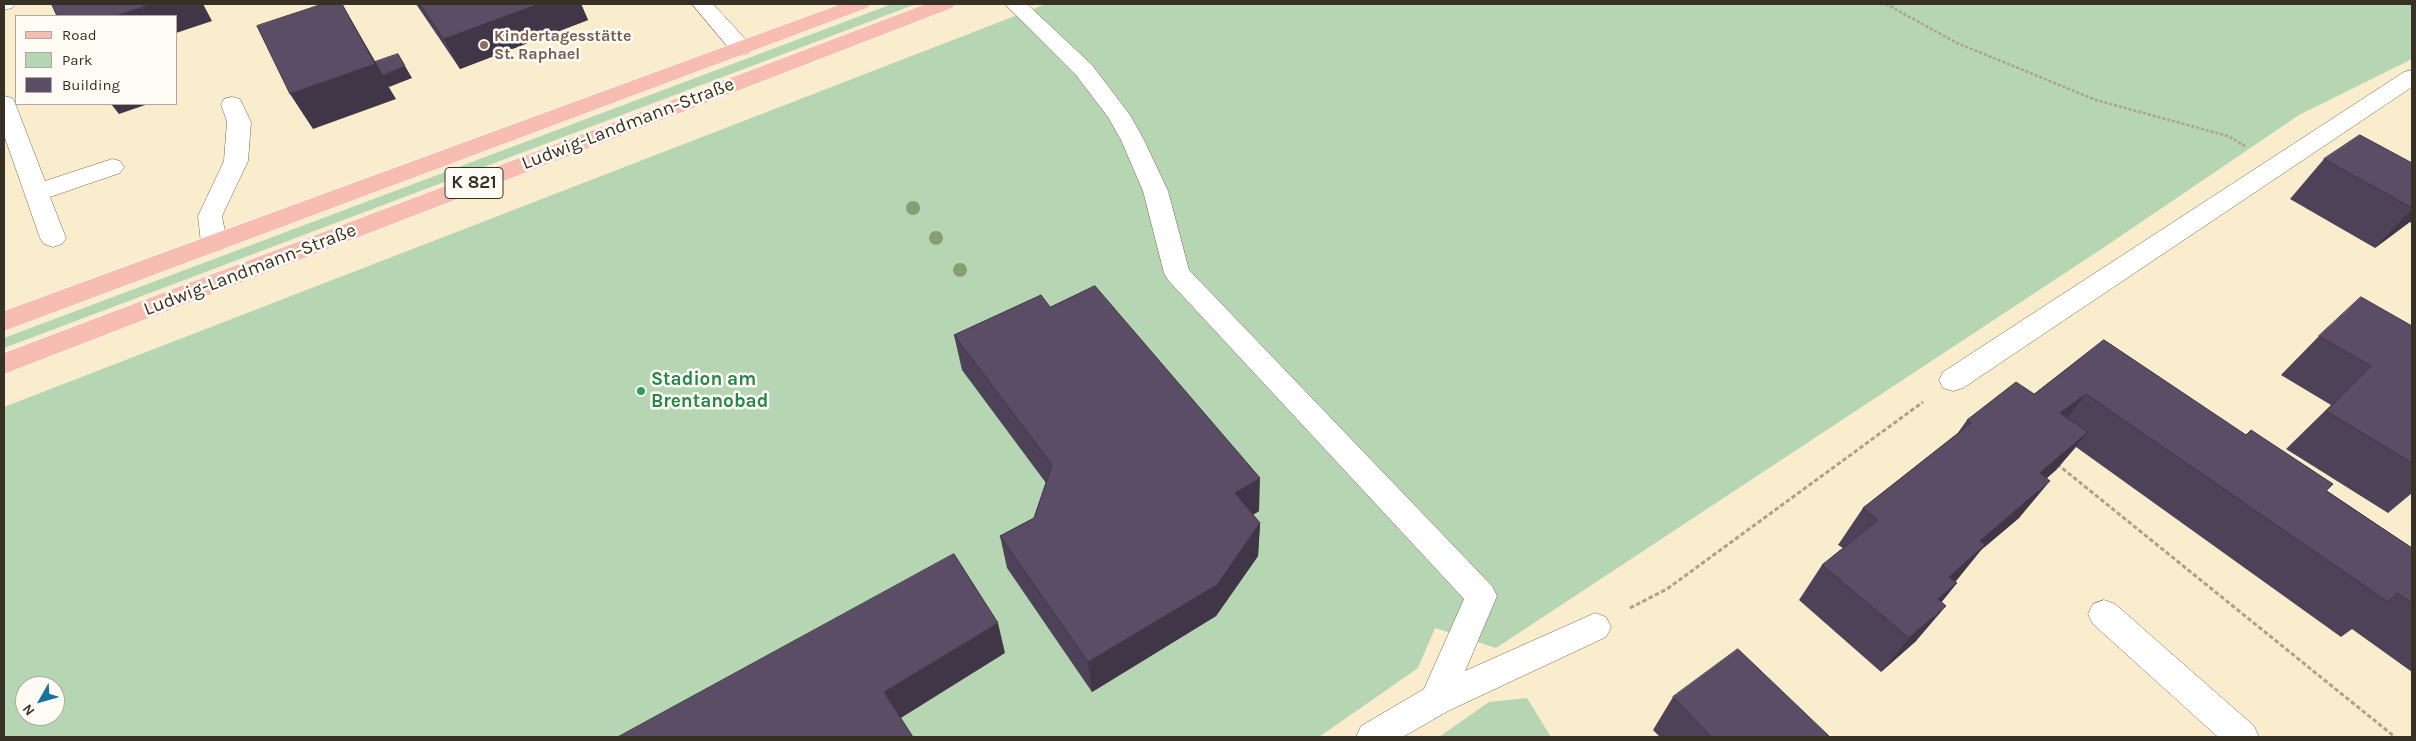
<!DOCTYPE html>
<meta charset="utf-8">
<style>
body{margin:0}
#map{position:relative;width:2416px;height:741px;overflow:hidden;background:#faedcd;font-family:Karla,sans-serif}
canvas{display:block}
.frame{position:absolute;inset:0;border:5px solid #363124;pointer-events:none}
.legend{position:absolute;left:15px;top:15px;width:162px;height:90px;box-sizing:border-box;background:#fefbf5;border:1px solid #aeaaa1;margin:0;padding:6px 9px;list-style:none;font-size:15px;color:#363124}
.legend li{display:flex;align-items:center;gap:10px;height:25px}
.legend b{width:25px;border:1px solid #aeaaa1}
.north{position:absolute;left:15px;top:676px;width:50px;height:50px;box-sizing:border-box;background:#fefbf5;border:1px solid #aeaaa1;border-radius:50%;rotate:232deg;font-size:14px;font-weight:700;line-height:20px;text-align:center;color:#363124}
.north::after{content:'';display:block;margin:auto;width:18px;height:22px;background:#1873a2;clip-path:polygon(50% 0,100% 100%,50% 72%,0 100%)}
</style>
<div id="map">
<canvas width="2416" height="741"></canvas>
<div class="frame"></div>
<ul class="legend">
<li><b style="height:6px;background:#f7bcb2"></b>Road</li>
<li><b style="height:14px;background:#b6d6b3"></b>Park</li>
<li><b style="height:14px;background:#5b4d66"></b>Building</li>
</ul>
<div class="north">N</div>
</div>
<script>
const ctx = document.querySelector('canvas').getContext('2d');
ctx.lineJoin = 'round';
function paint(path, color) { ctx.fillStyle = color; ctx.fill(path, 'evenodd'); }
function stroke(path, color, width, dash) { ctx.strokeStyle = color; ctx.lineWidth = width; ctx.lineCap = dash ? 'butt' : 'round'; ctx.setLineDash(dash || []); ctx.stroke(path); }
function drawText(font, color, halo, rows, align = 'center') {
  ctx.font = font + ' Karla,sans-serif'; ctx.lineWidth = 5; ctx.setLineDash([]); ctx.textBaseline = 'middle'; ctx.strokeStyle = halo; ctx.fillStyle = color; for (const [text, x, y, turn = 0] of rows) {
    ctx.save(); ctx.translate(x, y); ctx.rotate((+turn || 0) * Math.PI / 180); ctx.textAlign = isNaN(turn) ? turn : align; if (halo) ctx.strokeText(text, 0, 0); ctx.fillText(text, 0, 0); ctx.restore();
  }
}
paint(new Path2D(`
 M892,4h24l-912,344v-10z
 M1046,4h1366v55l-113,56 -196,133 -607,400 -61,-20 -17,40 -99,69h-1315v-330zM25,686h30v30h-30z
 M1527,698l24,39h-112l50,-35z`), '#b6d6b3');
const minor = new Path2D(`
 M4,4h12l-4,4 -8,2z
 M692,4h21l36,39 3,5 -3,5 -8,2 -8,-2z
 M1005,4h22l65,61 38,50 14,25 24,51 21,79 303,316 5,10 -32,75 130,-58 11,4 5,10 -5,10 -158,74 -45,26h-47l5,-11 63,-37 40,-90 -296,-319 -4,-7 -21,-82 -22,-51 -13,-23 -32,-42z
 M2412,70v17l-449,301 -10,3 -10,-3 -4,-8 4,-8 461,-300z
 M4,96l8,2 3,5 30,78 67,-22 8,2 4,6 -4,6 -70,24 16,41 -4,6 -9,3 -9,-3 -4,-6 -36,-103z
 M232,97l8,2 11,23 -3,39 -26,55 5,27 -4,6 -9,3 -9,-3 -4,-6 -3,-27 26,-55 3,-39 -6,-18 3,-5z
 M2104,600l11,4 139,122 5,11h-41l-125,-113 -5,-10 5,-10z`);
const major = new Path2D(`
 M841,4h30l-4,4 -863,323v-20z
 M926,4h30l-4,4 -948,366v-21z`);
stroke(minor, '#766a4e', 1);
stroke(major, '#fff', 1);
stroke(new Path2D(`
 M1886,4l71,39 139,57 132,36 17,10`), '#aca289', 2.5, [3, 2]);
stroke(new Path2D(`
 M2057,464l338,273
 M1630,608l37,-19 256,-187`), '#aca289', 3, [4.5, 2.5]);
paint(minor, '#fff');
paint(major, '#f7bcb2');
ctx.fillStyle = '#869f71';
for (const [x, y] of [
 [913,208],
 [936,238],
 [960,270]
]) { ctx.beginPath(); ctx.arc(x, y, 7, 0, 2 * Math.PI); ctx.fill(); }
paint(new Path2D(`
 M416,4h165l7,16 -128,49z
 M2324,159l88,4v61l-2,-2 -35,26 -85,-49z
 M1050,307l209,204 -6,4 7,8 -2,33 -42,60 -124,76 -85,-124 -7,-32 34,-18 12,-35 -84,-113 -8,-35z
 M2412,326v167l-24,20 -102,-64 45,-44 -50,-30 38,-39z
 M2104,340l308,208v124l-60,-43 -11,8 -265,-190 -20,23 -9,8 -28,40 -38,32 -26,32 2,1 -16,19 -25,39 -35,31 -82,-72 23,-35 21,-17 -5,-3 25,-37 94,-74 10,-14 67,-26z
 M1673,697l157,40h-170l-7,-7z`), '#4e4258');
paint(new Path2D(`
 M152,4h51l9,17 -36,12v-17h-58v-1z
 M342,4l41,71 22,-9 7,12 -23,9 -2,-3 9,15 -83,30 -23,-35z
 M539,4h42l7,16 -128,49 -16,-30z
 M111,104h37l-29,10z
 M2412,209v11l-37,28z
 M2086,394l-30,38 4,-19z
 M2088,432l-32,38 -47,41 31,-38z
 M1260,478l-1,33 -25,14 1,-32z
 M2050,481l-31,37 -38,32 -25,31 -36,31 60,-71z
 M1260,523l-2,33 -42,60 -124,76 -4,-30z
 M1957,583l-29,36 10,-20z
 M1946,606l-30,35 -35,31 28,-34z
 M998,623l7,30 -109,68 -12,-29z`), '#403647');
const building = new Path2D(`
 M55,4h97l-34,11v1h-61l-5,-11z
 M323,4h19l33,60 -85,30 -33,-68z
 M420,4h119l-95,35z
 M398,54l7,12 -23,9 -7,-13z
 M2360,135l52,28v45l-88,-49z
 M1095,286l165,192 -25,15 25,30 -43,62 -129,77 -88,-126 34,-18 18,-53 -98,-130 87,-40 9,12z
 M2361,297l51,29v137l-86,-52 45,-45 -52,-30z
 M2104,340l142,95 5,-5 82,54 -7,7 86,57v55l-15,-10 -9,9 -302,-208 -26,19 28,19 -48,41 10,8 -70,60 5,4 -36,32 8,6 -19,16 8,7 -37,32 -87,-73 56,-45 -15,-12 108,-85 -4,-3 49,-38 18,12z
 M954,554l44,69 -114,69 29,45h-295z
 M1738,649l92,88h-118l-39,-40z`);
paint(building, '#5b4d66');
stroke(building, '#403647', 1);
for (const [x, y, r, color] of [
 [484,45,5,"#8d6e63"],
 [641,391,5,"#2e9e5b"]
]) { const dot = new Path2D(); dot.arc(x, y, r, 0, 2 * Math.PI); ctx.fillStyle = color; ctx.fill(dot); stroke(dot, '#fefbf5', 2); }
drawText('bold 16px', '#785e54', '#fefbf5', [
 ["Kindertagesstätte",494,36],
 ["St. Raphael",494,54]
], 'left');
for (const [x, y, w] of [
 [474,183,58]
]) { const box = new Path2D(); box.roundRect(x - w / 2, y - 15.5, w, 31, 4); ctx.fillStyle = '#fefbf5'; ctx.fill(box); stroke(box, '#363124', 1); }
drawText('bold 18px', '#363124', null, [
 ["K 821",474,183]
]);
drawText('19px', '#363124', '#fefbf5', [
 ["Ludwig-Landmann-Straße",628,124,-21],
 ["Ludwig-Landmann-Straße",250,270,-21]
]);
drawText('bold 19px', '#27864d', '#fefbf5', [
 ["Stadion am",651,380],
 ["Brentanobad",651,402]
], 'left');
</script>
